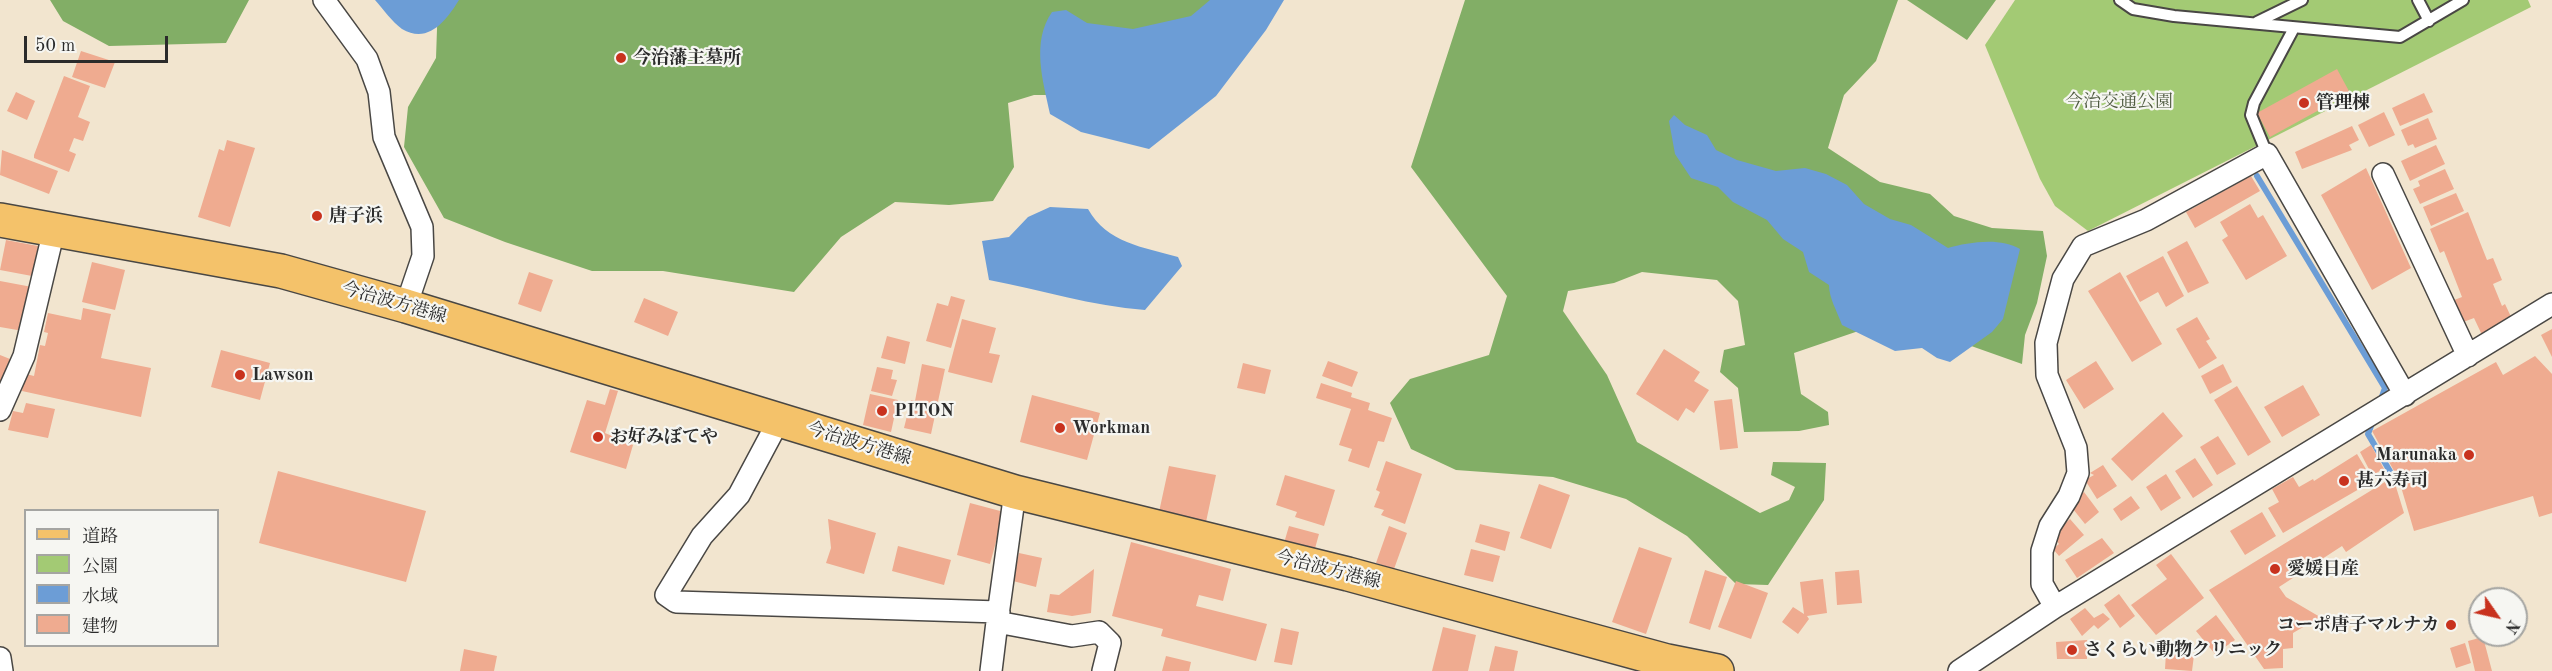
<!DOCTYPE html>
<meta charset="utf-8">
<style>
body{margin:0}
#map{position:relative;width:2552px;height:671px;overflow:hidden;background:#f2e5cf;font-family:"Old Standard TT","Noto Serif JP",serif}
canvas{display:block}
.legend{position:absolute;left:24px;top:509px;width:195px;height:138px;box-sizing:border-box;background:#f6f6f2;border:2px solid #a5a5a2;margin:0;padding:8px 10px;list-style:none;font-size:18px;color:#2b2b2b}
.legend li{display:flex;align-items:center;gap:12px;height:30px}
.legend b{width:30px;border:2px solid #a5a5a2}
.north{position:absolute;left:2468px;top:587px;width:60px;height:60px;box-sizing:border-box;background:#f6f6f2;border:2px solid #a5a5a2;border-radius:50%;rotate:124deg;font-size:16px;font-weight:700;line-height:24px;text-align:center;color:#2b2b2b}
.north::after{content:'';display:block;margin:auto;width:21px;height:27px;background:#c8321e;clip-path:polygon(50% 0,100% 100%,50% 72%,0 100%)}
.scale{position:absolute;left:24px;top:36px;width:144px;height:27px;box-sizing:border-box;border:3px solid #2b2b2b;border-top:0;padding-left:8px;font-size:18px;line-height:21px;white-space:nowrap;color:#2b2b2b;-webkit-text-stroke:4px #f6f6f2;paint-order:stroke}
</style>
<div id="map">
<canvas width="2552" height="671"></canvas>
<ul class="legend">
<li><b style="height:8px;background:#f4c26a"></b>道路</li>
<li><b style="height:16px;background:#a3ca74"></b>公園</li>
<li><b style="height:16px;background:#6c9dd6"></b>水域</li>
<li><b style="height:16px;background:#efab90"></b>建物</li>
</ul>
<div class="north">N</div>
<div class="scale">50 m</div>
</div>
<script>
const ctx = document.querySelector('canvas').getContext('2d');
ctx.lineJoin = 'round';
function paint(path, color) { ctx.fillStyle = color; ctx.fill(path, 'evenodd'); }
function stroke(path, color, width, dash) { ctx.strokeStyle = color; ctx.lineWidth = width; ctx.lineCap = dash ? 'butt' : 'round'; ctx.setLineDash(dash || []); ctx.stroke(path); }
function drawText(font, color, halo, rows, align = 'center') {
  ctx.font = font + ' "Old Standard TT","Noto Serif JP",serif'; ctx.lineWidth = 4.5; ctx.setLineDash([]); ctx.textBaseline = 'middle'; ctx.strokeStyle = halo; ctx.fillStyle = color; for (const [text, x, y, turn = 0] of rows) {
    ctx.save(); ctx.translate(x, y); ctx.rotate((+turn || 0) * Math.PI / 180); ctx.textAlign = isNaN(turn) ? turn : align; if (halo) ctx.strokeText(text, 0, 0); ctx.fillText(text, 0, 0); ctx.restore();
  }
}
paint(new Path2D(`
 M2015,0h513l3,7 -443,224 -33,-25 -15,-27 -55,-134z`), '#a3ca74');
paint(new Path2D(`
 M50,0h199l-23,43 -117,3 -46,-25z
 M438,0h814l-123,95h-95l-26,8 6,64 -21,34 -44,4 -54,-3 -54,35 -47,55 -131,-21h-71l-87,-29 -61,-24 -40,-71 4,-40 28,-49z
 M1465,0h433l-22,61 -32,34 -16,53 52,34 50,12 24,22 38,12 51,3 4,25 -10,47 -12,32 -3,29 -62,-22 -84,-17 -82,28 7,41 27,18 1,13 -30,6 -55,1 -6,-44 -18,-16 4,-22 21,-5 -7,-44 -21,-21 -75,-8 -28,11 -46,8 -5,20 44,64 30,67 123,71 29,-13 6,-13 -24,-12 2,-13 53,1 -2,37 -56,85 -32,-1 -49,-48 -61,-37 -73,-22 -97,-7 -45,-21 -21,-46 20,-24 79,-24 18,-59 -96,-129z
 M1907,0h89l-29,40z`), '#82ae66');
paint(new Path2D(`
 M375,0h84c-12,19 -30,45 -57,29 -10,-7 -19,-20 -27,-29z
 M1210,0h74l-18,30 -50,66 -67,53 -68,-17 -31,-18c-7,-33 -19,-72 2,-102l14,-2 21,13 46,6 58,-13z
 M1674,115l11,10 22,10 9,15 21,10 39,11 29,-3 21,6 21,11 17,19 26,15 21,6 37,23c20,-6 53,-11 72,1l-17,70 -11,13 -42,30 -13,-4 -15,-10 -27,3 -53,-26c-5,-14 -13,-27 -13,-40l-20,-13 -6,-20 -20,-13 -16,-19 -34,-18 -15,-15 -27,-9 -16,-24 -6,-33z
 M1050,207l38,2c19,34 55,38 90,48l4,9 -37,44c-53,-4 -104,-20 -156,-30l-7,-39 27,-4 19,-20z`), '#6c9dd6');
stroke(new Path2D(`
 M2257,176l128,212 -5,14
 M2373,421l-5,13 23,39`), '#6c9dd6', 6);
paint(new Path2D(`
 M81,51l34,11 -10,26 -33,-11z
 M2337,69l13,24 -80,44 -13,-24z
 M64,76l26,10 -12,31 12,5 -7,19 -9,-3 -5,13 7,3 -7,18 -35,-14v-3z
 M16,92l19,9 -8,19 -20,-9z
 M2424,93l9,19 -33,14 -8,-18z
 M2384,112l11,23 -26,12 -11,-22z
 M2428,118l9,21 -22,9 -2,-4 -5,2 -7,-16z
 M2352,126l7,14 -10,5 3,5 -50,19 -7,-17z
 M227,140l28,8 -25,79 -32,-10 21,-68 5,2z
 M2436,145l9,19 -35,17 -9,-20z
 M2,150l56,21 -9,23 -49,-19z
 M2366,168l45,100 -39,22 -51,-95z
 M2445,169l9,20 -34,15 -7,-15 7,-3 -2,-5z
 M2251,176l9,15 -65,37 -9,-16z
 M2456,193l8,18 -33,15 -8,-19z
 M2250,204l8,14 5,-3 24,41 -41,24 -24,-40 6,-4 -8,-14z
 M2468,212l19,48 6,-2 9,22 -9,4 9,22 3,-2 8,17 -31,14 -8,-17 -16,6 -9,-22 13,-5 -18,-46 -4,2 -10,-24z
 M6,240l32,6 -6,30 -32,-6z
 M2187,241l22,42 -21,10 -21,-41z
 M2163,256l21,40 -18,11 -8,-15 -18,10 -14,-26z
 M92,262l33,8 -10,40 -33,-8z
 M529,272l24,8 -12,32 -23,-8z
 M2120,272l42,72 -30,18 -44,-71z
 M0,281l32,6 -9,44 -23,-4z
 M951,296l14,4 -14,48 -25,-7 11,-38 11,3z
 M644,298l34,14 -10,24 -34,-14z
 M83,308l28,6 -10,44 50,10 -10,49 -119,-26 4,-17 8,2 6,-31 5,1 3,-13 -4,-1 4,-19 33,7z
 M2197,317l13,22 -4,2 11,17 -18,11 -23,-40z
 M962,319l34,9 -7,25 11,2 -8,28 -44,-11z
 M2552,329v28l-11,-22z
 M887,336l23,6 -5,22 -24,-6z
 M1664,349l36,23 -6,9 15,9 -15,23 -8,-5 -8,13 -42,-27z
 M221,350l49,13 -10,37 -49,-13z
 M0,355l10,4 -10,27z
 M2535,356l17,18v139l-13,4 -6,-21 -119,35 -15,-51 -27,-49 124,-69 7,13z
 M1328,361l30,11 -6,15 -30,-11z
 M2096,361l18,28 -30,20 -18,-29z
 M1243,363l28,7 -6,24 -28,-6z
 M922,364l23,5 -14,65 -27,-6 7,-28 4,1z
 M2223,364l9,18 -22,12 -9,-18z
 M877,367l16,3 -2,9 6,1 -5,16 -21,-5z
 M1321,383l31,10 -1,4 19,6 -2,7 24,8 -8,24 -6,-1 -9,27 -21,-7 4,-12 -13,-4 12,-36 -35,-11z
 M2303,385l17,30 -38,22 -18,-30z
 M2237,386l34,56 -23,14 -34,-56z
 M610,389l8,2 -13,42 28,12 -7,24 -56,-17 17,-52 18,5z
 M870,394l28,6 -7,32 -28,-7z
 M1032,395l68,18 -13,47 -67,-18z
 M1732,399l6,49 -18,2 -6,-49z
 M26,403l29,6 -7,29 -40,-8 5,-19 10,2z
 M2163,412l20,24 -51,45 -21,-22z
 M2218,436l18,28 -19,11 -17,-28z
 M2371,445l13,24 -12,6 -12,-23z
 M2357,454l16,27 -90,52 -15,-25 11,-6 -7,-13 21,-12 6,10 14,-8 1,2z
 M2195,458l18,27 -20,13 -18,-27z
 M1386,461l36,13 -17,50 -24,-9 3,-5 -10,-3 6,-15 -4,-2z
 M2103,465l14,21 -20,13 -12,-19 9,-5 -4,-2z
 M1169,466l47,9 -10,47 -47,-10z
 M278,471l148,40 -20,71 -147,-39z
 M2166,474l15,24 -20,13 -15,-24z
 M1285,475l50,15 -11,36 -29,-9 2,-5 -21,-7z
 M2393,477l11,36 -58,39 -4,-6 -63,41 7,10 34,20 -27,16v15l-10,1v19l-19,1 -55,-79z
 M1539,484l31,11 -19,54 -31,-11z
 M2084,492l15,20 -14,12 -16,-20z
 M2131,496l9,12 -19,13 -8,-12z
 M970,503l34,9 -14,52 -33,-9z
 M2262,512l14,24 -31,19 -15,-24z
 M828,519l48,14 -12,41 -38,-11 5,-15z
 M2070,519l14,16 -25,21 -6,-7 6,-5 -7,-9z
 M1480,524l30,8 -5,19 -30,-9z
 M1289,526l30,8 -5,18 -30,-9z
 M1389,526l18,7 -13,36 -18,-6z
 M2102,538l12,15 -37,25 -12,-18z
 M1131,542l100,27 -8,32 -24,-6 -3,11 71,18 -11,37 -95,-25 2,-7 -51,-13z
 M898,546l53,14 -7,25 -52,-14z
 M1639,547l33,11 -26,76 -34,-12z
 M1471,549l29,7 -7,26 -29,-7z
 M1019,553l23,5 -6,29 -23,-6z
 M2171,554l33,44 -48,37 -25,-30 36,-26 -11,-14z
 M1094,569l-3,44 -19,3 -25,-4 3,-18 9,1z
 M1705,570l22,7 -17,53 -21,-7z
 M1859,570l3,33 -25,2 -2,-33z
 M1823,579l4,34 -20,3 2,3 -11,15 -16,-12 11,-15 11,7 -4,-32z
 M1736,581l32,12 -17,46 -33,-12z
 M2119,594l16,22 -15,12 -16,-23z
 M2085,608l9,10 9,-5 7,6 -12,10 -4,-4 -12,11 -12,-17z
 M2216,615l19,25 -20,14 -19,-23z
 M1443,627l33,8 -8,36h-36z
 M1281,628l18,4 -7,33 -18,-3z
 M2483,637l9,34h-17l-7,-30z
 M2087,640v19h-30l-1,-17z
 M2465,643l6,20 -15,5 -6,-20z
 M1495,646l23,5 -4,20h-25z
 M464,649l33,7 -3,15h-34z
 M2166,653l28,2 -2,16 -27,-2z
 M1166,656l25,6 -2,9h-27z`), '#efab90');
const lane = new Path2D(`
 M2120,0l13,9 41,7 226,21 63,-37
 M2418,0l11,21
 M2257,22l45,-22
 M2267,154l-16,-39 3,-12 40,-75`);
const street = new Path2D(`
 M324,0l43,59 12,33 5,45 38,90 1,29 -17,50
 M2383,174l85,182
 M0,410l24,-54 30,-126
 M779,420l-40,75 -37,41 -36,59 10,7 323,10
 M1015,492l-18,130 75,14 27,-4 11,11 -7,28
 M2055,607l-13,-23v-33l8,-25 19,-30 9,-23 -2,-25 -29,-73 -1,-32 17,-64 20,-33 63,-26 121,-66 138,241
 M0,658l2,13
 M991,671l6,-49
 M1959,671l96,-64 497,-303`);
const primary = new Path2D(`
 M0,220l281,51 125,35 609,186 333,82 319,87 50,10`);
stroke(lane, '#494744', 14);
stroke(street, '#494744', 24);
stroke(primary, '#494744', 36);
stroke(lane, '#fff', 10);
stroke(street, '#fff', 21);
stroke(primary, '#f4c26a', 33);
for (const [x, y, r, color] of [
 [621,58,6,"#c8321e"],
 [2304,103,6,"#c8321e"],
 [317,216,6,"#c8321e"],
 [240,375,6,"#c8321e"],
 [882,411,6,"#c8321e"],
 [1060,428,6,"#c8321e"],
 [598,437,6,"#c8321e"],
 [2469,455,6,"#c8321e"],
 [2344,481,6,"#c8321e"],
 [2275,569,6,"#c8321e"],
 [2451,625,6,"#c8321e"],
 [2072,650,6,"#c8321e"]
]) { const dot = new Path2D(); dot.arc(x, y, r, 0, 2 * Math.PI); ctx.fillStyle = color; ctx.fill(dot); stroke(dot, '#f6f6f2', 2); }
drawText('bold 18px', '#2b2b2b', '#f6f6f2', [
 ["今治藩主墓所",633,58],
 ["管理棟",2316,103],
 ["唐子浜",329,216],
 ["Lawson",252,375],
 ["PITON",894,411],
 ["Workman",1072,428],
 ["お好みぼてや",610,437],
 ["Marunaka",2457,455,"right"],
 ["甚六寿司",2356,481],
 ["愛媛日産",2287,569],
 ["コーポ唐子マルナカ",2439,625,"right"],
 ["さくらい動物クリニック",2084,650]
], 'left');
drawText('18px', '#4f5b41', '#f6f6f2', [
 ["今治交通公園",2119,102]
]);
drawText('18px', '#2b2b2b', '#f6f6f2', [
 ["今治波方港線",394,303,16],
 ["今治波方港線",859,444,17],
 ["今治波方港線",1328,570,14]
]);
</script>
